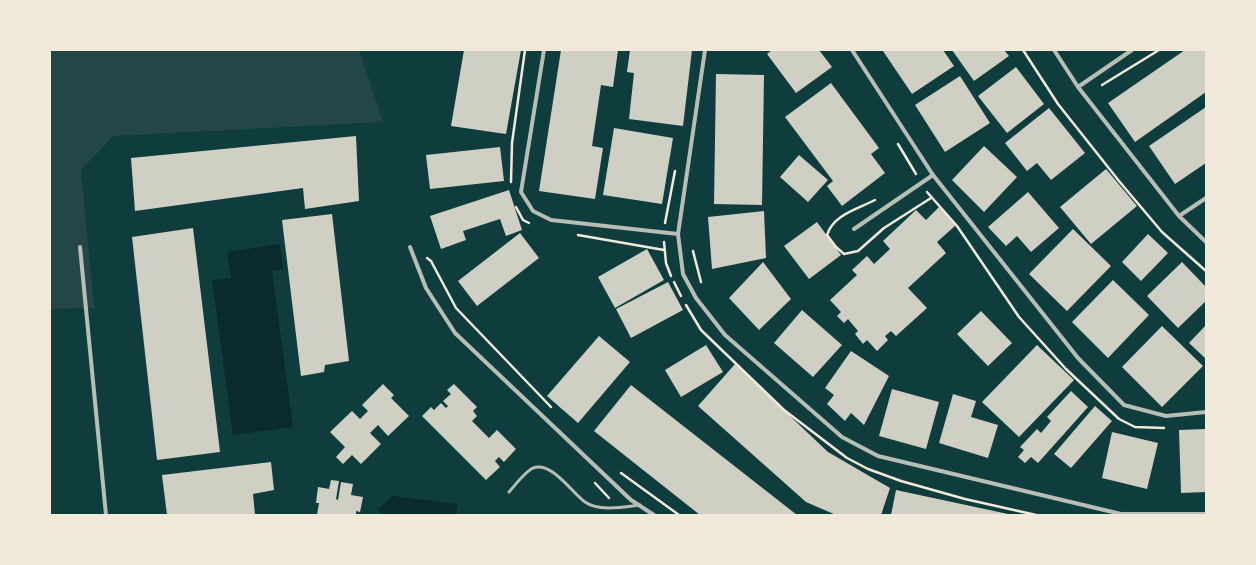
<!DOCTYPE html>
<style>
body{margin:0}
#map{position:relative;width:1256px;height:565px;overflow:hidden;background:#0f3d3e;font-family:"Alegreya Sans",sans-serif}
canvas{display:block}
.frame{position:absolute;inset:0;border:51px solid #f1e9da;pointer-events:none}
</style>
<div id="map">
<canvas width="1256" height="565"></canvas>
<div class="frame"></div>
</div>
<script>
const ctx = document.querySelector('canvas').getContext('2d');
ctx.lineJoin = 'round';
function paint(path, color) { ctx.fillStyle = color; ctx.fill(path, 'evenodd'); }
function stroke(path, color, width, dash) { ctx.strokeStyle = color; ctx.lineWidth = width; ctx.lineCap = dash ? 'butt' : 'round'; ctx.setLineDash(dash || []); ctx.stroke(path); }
paint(new Path2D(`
 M50,50h309l24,72 -270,14 -32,34 13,138 -44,1z`), '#244646');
paint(new Path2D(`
 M280,244l3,25 -11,2 21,156 -60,8 -21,-155 19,-2 -4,-26z
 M392,496l65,8 -1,11h-74l-4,-6z`), '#0a2a2b');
paint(new Path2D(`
 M464,50h57l-15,84 -55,-8z
 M561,50h57l-5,37 -12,-2 -9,61 11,2 -8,51 -56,-8z
 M630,50h62l-9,76 -54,-7 5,-46 -7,-1z
 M772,50h47l13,17 -36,26 -29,-39z
 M885,50h58l11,16 -42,28 -29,-43z
 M952,50h52l5,6 -35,25z
 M1185,50h21v42l-71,50 -27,-39z
 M1016,67l28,37 -37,29 -29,-37z
 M716,74l48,1 -2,130 -48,-1z
 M960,76l30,47 -45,29 -30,-47z
 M831,83l48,65 -8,6 14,19 -43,33 -15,-20 6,-5 -48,-64z
 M1206,107v56l-31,21 -26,-38z
 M1049,108l36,45 -34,27 -14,-17 -10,8 -22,-28z
 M614,128l59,10 -11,66 -59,-9z
 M356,136l3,65 -54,8 -2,-21 -168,23 -4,-53z
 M984,146l33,31 -33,35 -32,-32z
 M500,147l4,34 -74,8 -4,-34z
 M799,155l29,25 -20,22 -28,-25z
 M1106,169l31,37 -46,38 -31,-37z
 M509,190l13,40 -16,6 -6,-17 -37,12 3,9 -25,9 -11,-33z
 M1028,192l31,36 -28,24 -14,-16 -11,10 -18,-19z
 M939,207l17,18 -19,17 9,11 -38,35 19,20 -31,28 -5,-5 -6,5 3,4 -11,11 -10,-11 -4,4 -8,-10 3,-3 -10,-12 -4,4 -7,-7 4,-4 -11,-12 27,-25 -5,-5 15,-14 7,8 16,-15 -7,-8 33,-31 10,10z
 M764,211l2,47 -54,11 -4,-52z
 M332,214l17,147 -24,4 -1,7 -23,4 -19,-156z
 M817,222l24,33 -32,24 -25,-33z
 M193,228l27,224 -63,8 -25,-223z
 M1073,229l38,37 -44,45 -38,-37z
 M520,233l19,25 -62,48 -19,-25z
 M1148,234l20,19 -27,28 -19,-19z
 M647,249l17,31 -49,28 -17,-31z
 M763,262l28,37 -32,31 -30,-32z
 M1182,262l24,25v14l-28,27 -31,-32z
 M1113,280l36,35 -41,43 -36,-36z
 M668,282l15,28 -52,28 -15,-29z
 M802,310l40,35 -29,32 -39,-34z
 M981,311l31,32 -24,23 -31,-32z
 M1206,325v34l-17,-16z
 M1162,326l41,40 -41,41 -40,-40z
 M599,336l31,26 -52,61 -31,-27z
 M706,345l17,27 -42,25 -16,-27z
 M1037,345l37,35 -55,57 -37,-35z
 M851,351l38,25 -25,49 -13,-12 -6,8 -18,-17 7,-9 -9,-7z
 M735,364l93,88 62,36 -9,27h-45l-30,-13 -108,-96z
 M383,384l11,11 -3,3 18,18 -21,20 -10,-11 -8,8 11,11 -20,20 -9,-9 -9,9 -7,-7 9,-10 -15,-15 22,-21 8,8 8,-8 -6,-6z
 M454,384l23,23 -4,4 4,5 -5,5 17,17 8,-8 19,19 -12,13 -5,-5 -4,4 5,6 -14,13 -64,-64 9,-9 3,3 7,-7 5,5 2,-2 -5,-5 8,-7 -4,-4z
 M631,385l51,40 115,90h-97l-72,-57 -34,-27z
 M892,389l47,13 -13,47 -47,-13z
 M1071,391l17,16 -50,56 -7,-6 -6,6 -7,-6 6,-7 -4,-3 17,-18 4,4 10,-12 -4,-4z
 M953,394l23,7 -5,16 27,8 -10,33 -49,-15z
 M1095,406l17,15 -41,47 -17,-14z
 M1206,429v63l-25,1 -2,-63z
 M1112,432l46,11 -11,46 -45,-11z
 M271,462l3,28 -21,4 2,21h-88l-5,-40z
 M331,480l8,1 -3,18 2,1 3,-18 12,2 -2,11 12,2 -3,15 -4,-1v4h-39l2,-12h-3l2,-16 11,2z
 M896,490l112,24v1h-117z`), '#cfcfc3');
stroke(new Path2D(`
 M1023,50l35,54 61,77 43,51 44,39
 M1102,85l57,-35
 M898,144l18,30
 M511,182l1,-39 13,-93
 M927,192l30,34 62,91 47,52 53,50 16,8 29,1
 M875,200c-18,9 -42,15 -48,35l9,12 8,7 14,-3 26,-23 47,-30
 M516,207l7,13 6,3
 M665,223l10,-52
 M578,235l86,15
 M664,242l2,21 5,13
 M693,251l8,31
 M427,258l4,3 25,47 95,99
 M674,282l7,14
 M686,305l15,25 83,80 63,48 21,11 33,12 64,18 71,16
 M621,473l58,42
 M595,483l14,15`), '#f1e9da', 2.5);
stroke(new Path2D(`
 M509,492c6,-7 16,-20 24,-24 19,-7 39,25 52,34 14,10 39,5 55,3`), '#b8beb3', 3);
stroke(new Path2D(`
 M544,50l-23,142 12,19 18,9 127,14
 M705,50l-27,184 5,40 13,24 29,37 117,102 36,19 243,58h85
 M852,50l81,125 145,183 46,47 42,11 40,-4
 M1054,50l24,37 101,129 27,26
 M1078,87l54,-37
 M1179,216l27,-18
 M854,229l79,-54
 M80,247l26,268
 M410,247l16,41 29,45 176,167 23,15`), '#b8beb3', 4);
</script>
